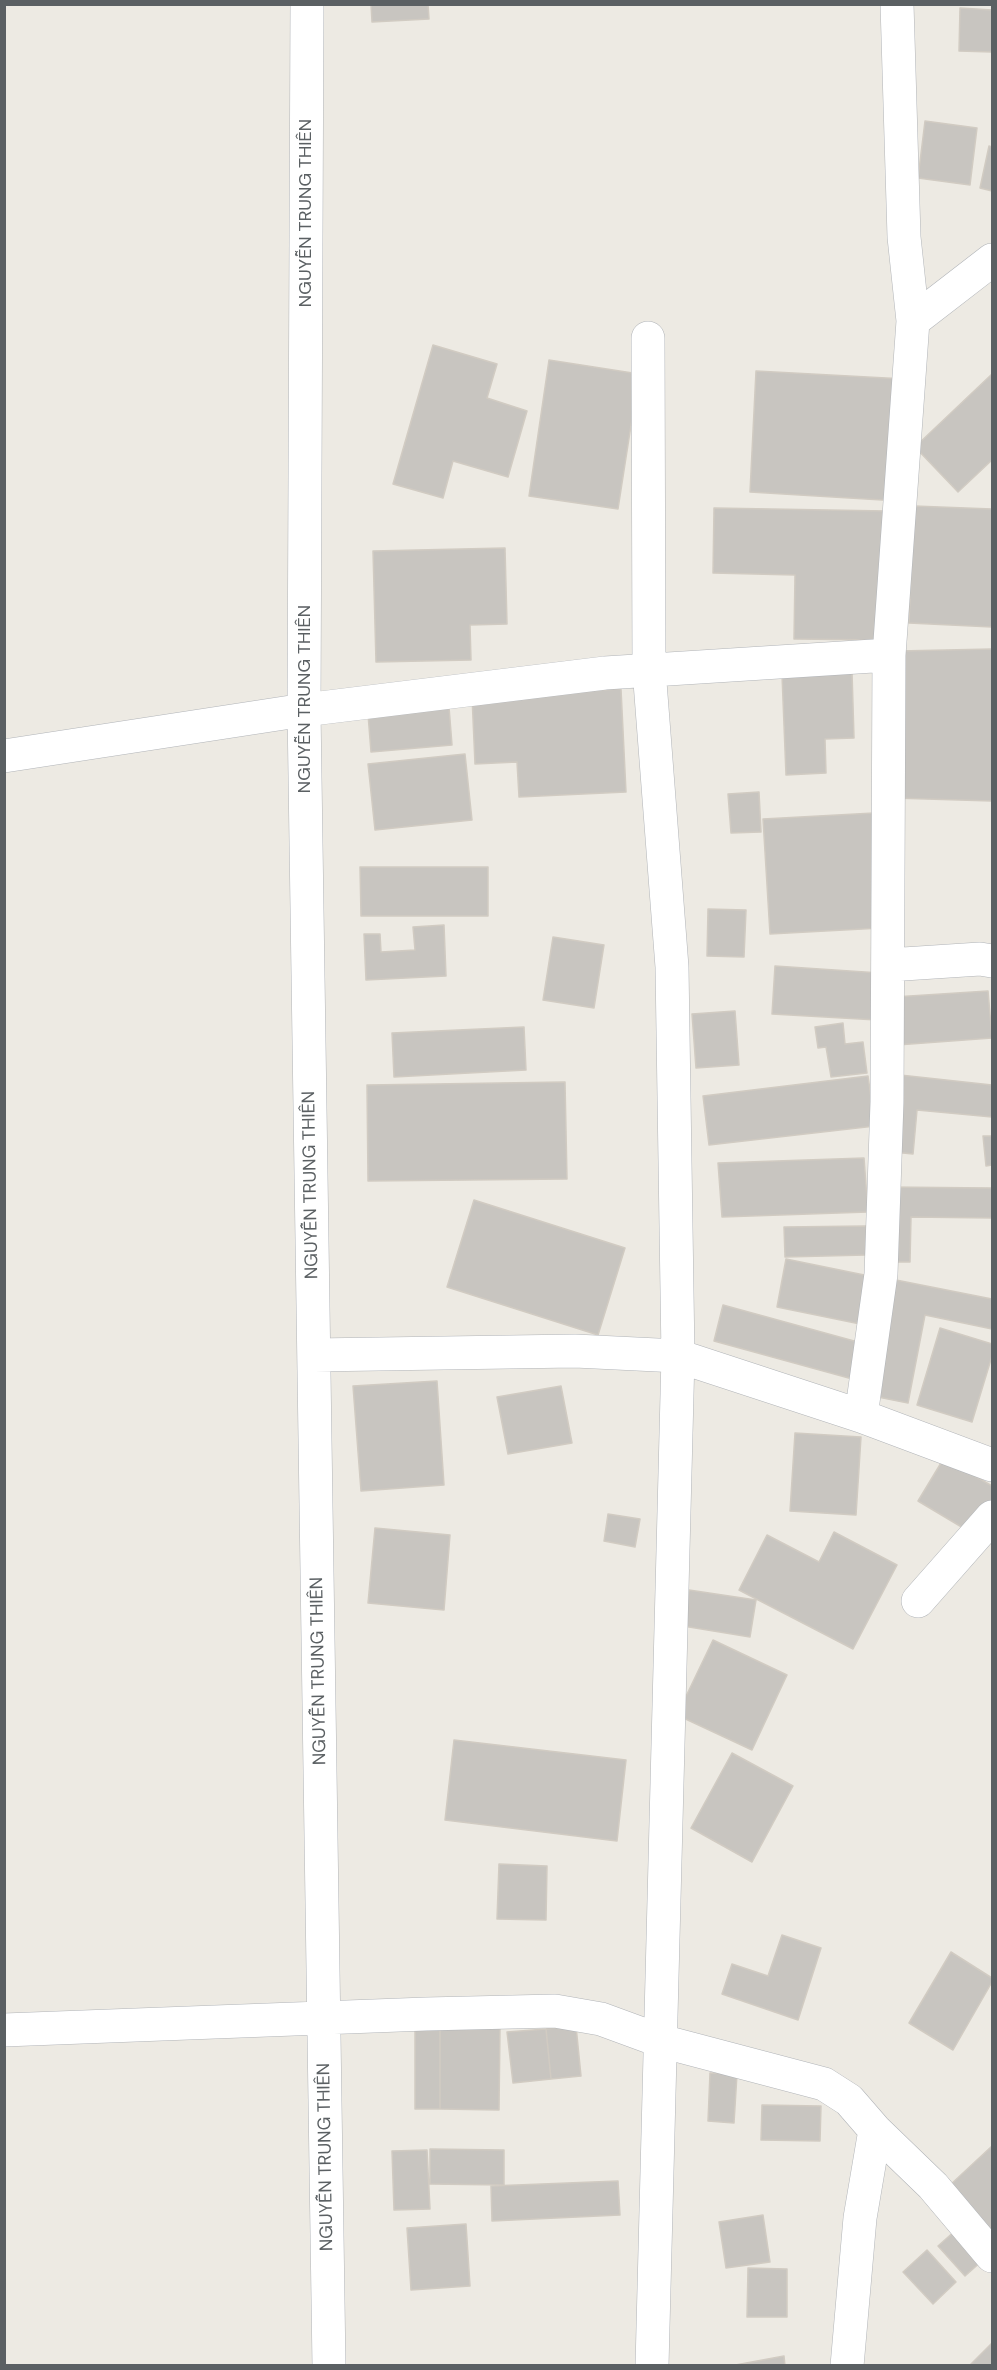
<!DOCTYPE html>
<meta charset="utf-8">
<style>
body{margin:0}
#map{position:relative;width:997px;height:2370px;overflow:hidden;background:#edeae3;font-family:"DM Sans",sans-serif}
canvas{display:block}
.frame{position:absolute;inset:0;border:6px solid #5b6063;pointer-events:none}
</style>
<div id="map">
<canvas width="997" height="2370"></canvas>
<div class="frame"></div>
</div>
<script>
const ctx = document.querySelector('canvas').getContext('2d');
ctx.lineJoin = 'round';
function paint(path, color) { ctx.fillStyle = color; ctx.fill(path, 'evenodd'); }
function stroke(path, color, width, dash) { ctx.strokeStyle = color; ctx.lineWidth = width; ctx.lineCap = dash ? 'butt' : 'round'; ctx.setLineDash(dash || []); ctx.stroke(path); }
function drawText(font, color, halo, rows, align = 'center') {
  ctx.font = font + ' "DM Sans",sans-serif'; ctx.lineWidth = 6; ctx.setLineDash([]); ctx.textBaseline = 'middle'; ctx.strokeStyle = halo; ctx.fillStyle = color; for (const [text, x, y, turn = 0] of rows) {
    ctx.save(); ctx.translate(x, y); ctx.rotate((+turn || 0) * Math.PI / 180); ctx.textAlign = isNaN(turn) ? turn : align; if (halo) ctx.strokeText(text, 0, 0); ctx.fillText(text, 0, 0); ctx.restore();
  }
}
const building = new Path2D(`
 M371,4h57l1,15 -57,3z
 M960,8l32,2v42l-33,-1z
 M925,121l52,7 -7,57 -52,-7z
 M989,146l3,1v44l-12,-3z
 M433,345l64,19 -10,34 40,13 -19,66 -55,-16 -10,37 -50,-14z
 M549,360l90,14 -21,135 -89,-13z
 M756,371l149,8 -6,122 -149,-9z
 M992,374v86l-34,32 -43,-45z
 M914,506l78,3v118l-83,-4z
 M714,508l172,3 -2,129 -90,-1 1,-64 -82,-2z
 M505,548l2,76 -37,1 1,35 -95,2 -3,-111z
 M992,649v152l-99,-3 6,-147z
 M852,672l2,66 -29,1 1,34 -40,2 -4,-100z
 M621,689l5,103 -107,5 -2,-35 -42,2 -3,-68z
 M449,707l3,38 -81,7 -3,-38z
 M465,754l7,66 -97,10 -7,-66z
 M759,792l2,40 -30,1 -3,-39z
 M874,813l7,115 -111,6 -7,-115z
 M360,867h128v49h-127z
 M708,909l38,1 -2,47 -37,-1z
 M444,925l2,51 -80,4 -2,-46h16l1,18 34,-2 -2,-23z
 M553,937l51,8 -10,63 -51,-8z
 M775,966l105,7 -3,47 -105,-6z
 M988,991l4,47 -95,7 -3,-48z
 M735,1011l4,54 -43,3 -4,-54z
 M843,1023l2,21 18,-2 4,31 -36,4 -5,-30 -8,1 -3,-21z
 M524,1027l2,43 -132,7 -2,-44z
 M900,1075l92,10v32l-75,-7 -4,44 -20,-2z
 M868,1076l7,50 -166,19 -6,-49z
 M565,1082l2,97 -199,2 -1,-96z
 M983,1136h9v29l-6,1z
 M864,1158l4,54 -146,5 -4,-54z
 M886,1187l106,1v30l-81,-1 -1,45h-24z
 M474,1200l151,48 -27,87 -151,-48z
 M866,1226v29l-81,2 -1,-30z
 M786,1259l88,18 -9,48 -88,-18z
 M896,1280l96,19v30l-67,-14 -17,88 -35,-7z
 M723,1305l142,39 -9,36 -142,-39z
 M940,1328l52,16v12l-20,66 -55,-17z
 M437,1381l7,104 -83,6 -8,-105z
 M561,1386l11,57 -64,11 -11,-57z
 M795,1433l66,4 -5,78 -66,-4z
 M944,1458l48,28v19l-17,30 -57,-34z
 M608,1514l32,5 -5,28 -31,-6z
 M375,1528l75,7 -6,75 -76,-7z
 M834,1532l63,33 -44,84 -114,-59 28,-55 52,27z
 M689,1590l67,10 -6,37 -67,-11z
 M713,1640l74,35 -35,75 -75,-35z
 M454,1740l172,20 -9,81 -172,-21z
 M732,1753l61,33 -41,76 -61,-34z
 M499,1864l48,2 -1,54 -49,-1z
 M782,1935l39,13 -23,72 -76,-26 10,-30 36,12z
 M951,1952l41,26v4l-39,68 -44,-27z
 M415,2026h25v83h-25z
 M440,2026l60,1 -1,83 -59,-1z
 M576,2026l5,50 -30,3 -5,-50z
 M546,2029l5,50 -38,4 -6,-51z
 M710,2073l27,1 -3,49 -26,-2z
 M762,2105l59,1 -1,35 -59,-1z
 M992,2146v88l-43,-48z
 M430,2149l74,1v35l-74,-1z
 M427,2150l3,59 -36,1 -2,-59z
 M618,2181l2,34 -128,6 -1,-35z
 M763,2215l7,47 -44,6 -7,-46z
 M466,2224l4,62 -59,4 -4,-62z
 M956,2230l27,30 -18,16 -27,-30z
 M927,2250l29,32 -23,22 -30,-32z
 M748,2268l39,1v48h-40z
 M992,2343v23h-23z
 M784,2356l1,10h-55z`);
paint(building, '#c8c5c0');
stroke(building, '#d1cbc2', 1.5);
const minor = new Path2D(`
 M307,4l-3,706 25,1656
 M913,321l79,-61
 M648,338l1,331 23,298 6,389 -26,1010
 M4,756l300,-46 301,-37 284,-18
 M888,965l92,-6 12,2
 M314,1355l261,-4 103,5 183,60 131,49
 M861,1416l20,-142 6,-172 2,-447 24,-334 -9,-84 -7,-233
 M918,1601l74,-84
 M4,2030l422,-16 129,-3 46,8 60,22 163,43 25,16 26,30 58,56 59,70
 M847,2366l13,-148 15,-88`);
stroke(minor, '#b1b4b8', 34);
stroke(minor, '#fff', 33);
drawText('18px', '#5b6063', '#fff', [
 ["NGUYỄN TRUNG THIÊN",306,213,-90],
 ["NGUYỄN TRUNG THIÊN",305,699,-90],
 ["NGUYỄN TRUNG THIÊN",311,1185,-91],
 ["NGUYỄN TRUNG THIÊN",319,1671,-91],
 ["NGUYỄN TRUNG THIÊN",326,2157,-91]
]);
</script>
